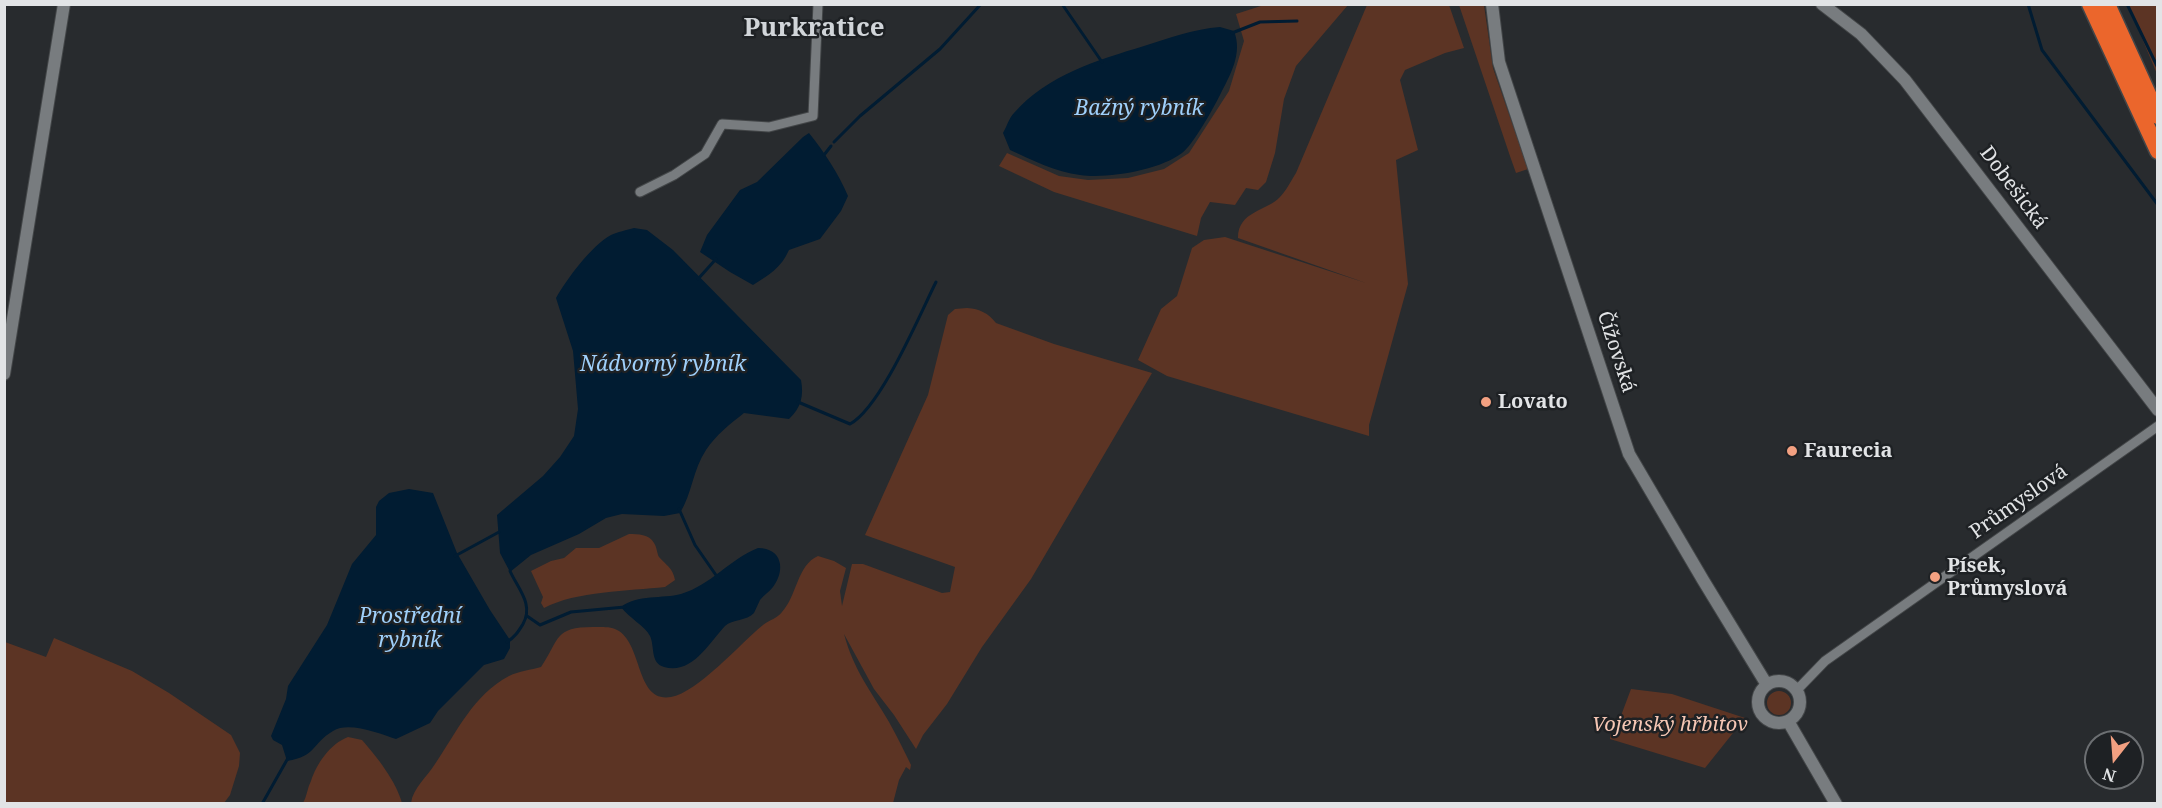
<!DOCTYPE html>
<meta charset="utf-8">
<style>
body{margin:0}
#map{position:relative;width:2162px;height:808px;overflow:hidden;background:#282b2e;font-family:"Noto Serif",serif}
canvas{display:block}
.frame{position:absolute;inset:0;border:6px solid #e2e4e6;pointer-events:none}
.north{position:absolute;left:2084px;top:730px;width:60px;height:60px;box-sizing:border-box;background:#1e2124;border:2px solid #6c6f72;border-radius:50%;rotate:197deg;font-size:16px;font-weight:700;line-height:24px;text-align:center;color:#e2e4e6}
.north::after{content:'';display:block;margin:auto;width:21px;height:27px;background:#f2a081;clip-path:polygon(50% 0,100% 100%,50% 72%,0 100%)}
</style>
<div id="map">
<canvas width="2162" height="808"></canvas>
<div class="frame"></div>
<div class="north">N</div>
</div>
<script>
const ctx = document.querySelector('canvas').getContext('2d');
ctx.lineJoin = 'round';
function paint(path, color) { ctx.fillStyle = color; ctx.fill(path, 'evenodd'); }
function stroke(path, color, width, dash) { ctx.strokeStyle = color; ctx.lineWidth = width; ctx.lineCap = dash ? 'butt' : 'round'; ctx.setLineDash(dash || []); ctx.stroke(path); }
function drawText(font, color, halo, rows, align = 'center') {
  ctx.font = font + ' "Noto Serif",serif'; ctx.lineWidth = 5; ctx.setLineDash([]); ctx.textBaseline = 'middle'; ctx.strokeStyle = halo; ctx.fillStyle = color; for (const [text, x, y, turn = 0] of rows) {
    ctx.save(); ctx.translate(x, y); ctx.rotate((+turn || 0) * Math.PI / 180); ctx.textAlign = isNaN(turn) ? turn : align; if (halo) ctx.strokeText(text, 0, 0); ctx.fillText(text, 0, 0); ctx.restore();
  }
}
paint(new Path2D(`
 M1267,4l81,1 -52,61 -12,33 -9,54 -9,29 -8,8 -12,-2 -11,17 -25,-3 -9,16 -4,18 -143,-44 -55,-26 8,-13 52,23 29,4 40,-2 36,-9 25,-16 40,-62 15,-50 -8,-27z
 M1367,5h82l15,43 -19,5 -40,17 -5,10 18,70 -22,10 12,124 -39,141v11l-202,-60 -29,-16 23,-51 16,-13 15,-48 12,-8 21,-3 141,46 -128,-45c0,-27 29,-27 42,-41 6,-6 11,-16 16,-24z
 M1459,5h25l9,63 35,101 -12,4 -5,-14z
 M2128,5h29v69z
 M967,308c13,1 21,5 29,15l58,21 98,29 -121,206 -49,68 -35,57 -24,31 -7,14 -22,-34 -20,-26 -30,-55c10,37 27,57 45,88 8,14 15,29 22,43l-1,5 -4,-3 -7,13 -6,23h-482c2,-15 16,-26 24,-39 22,-32 38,-69 74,-88 10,-5 22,-6 32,-9 19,-28 13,-40 52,-40 9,0 19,-1 26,4 24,16 17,72 52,66 26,-4 71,-55 92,-72 6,-5 15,-7 19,-13 15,-16 15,-47 36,-56l16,5 12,7 -6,23 2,15 10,-42h11l79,29 8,-1 5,-25 -90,-32 63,-140 20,-80 7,-6z
 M629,534c9,0 20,0 25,9 3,4 3,11 5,14 7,8 14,11 16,23l-10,7c-36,4 -89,4 -121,21l-3,-5 2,-6 -12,-26 20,-10 13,-3 12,-10h23z
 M54,638l78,33 37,22 62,42 9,18 -1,13 -9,29 -6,8h-219v-161l41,15z
 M1631,689l41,5 73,24 -40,50 -95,-29v-4l6,-6z
 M1767 703a12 12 0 1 1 24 0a12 12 0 1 1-24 0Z
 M348,737l14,3c15,17 34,41 40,63h-99c4,-7 4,-14 8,-22 6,-18 19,-37 37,-44z`), '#5c3424');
paint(new Path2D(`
 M1220,27l14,4c9,23 -4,44 -14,64 -7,14 -27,50 -38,58 -22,17 -74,26 -102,22 -24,-3 -48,-15 -70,-25l-7,-17c4,-7 6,-15 11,-20 33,-38 84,-53 130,-67 25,-8 50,-17 76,-19z
 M809,133c16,20 29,40 39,63l-7,15 -21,28 -31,11c-8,18 -20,25 -36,35l-23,-13 -30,-20 7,-17 33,-45 17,-8 46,-45z
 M634,228l13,2 26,20 128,130c3,16 0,28 -12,39l-45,-6c-14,11 -28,22 -38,37 -13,19 -14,44 -26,63l-16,3 -42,-2 -16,4 -27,16 -48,21 -21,17 -10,-19 -3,-38 46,-39 17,-19 14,-21 4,-27 -5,-58 -17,-53c11,-19 35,-52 55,-63 6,-3 16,-5 23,-7z
 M409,489l24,4 24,60 33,57 20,30v8l-6,11 -20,6 -46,46 -8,12 -34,16c-16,-5 -47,-18 -63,-8 -22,13 -16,25 -46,30l-5,-16 -9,-5 -2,-4 15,-37 2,-13 39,-61 25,-61 24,-29v-28l3,-6 10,-8z
 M758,548c24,0 28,22 15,39 -4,5 -9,8 -13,13 -2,4 -4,9 -6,13 -7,8 -22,6 -29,13 -16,17 -33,49 -61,41 -14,-4 -9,-20 -14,-31 -5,-10 -21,-18 -29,-29 16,-13 42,-8 60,-13 30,-9 49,-35 77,-46z`), '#011c32');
stroke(new Path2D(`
 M1062,4l40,58
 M2028,4l14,46 116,155
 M2127,4l31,64
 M1232,33l28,-11 37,-1
 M834,142l26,-26 80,-67 41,-45
 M824,155l7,-9
 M698,279l18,-20
 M798,402l52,22c31,-17 69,-108 86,-142
 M679,509l16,36 23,33
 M455,556l44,-24
 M527,616l13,9 31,-13 54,-5
 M507,642c8,-5 11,-10 16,-18 11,-20 -5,-35 -13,-53
 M262,804l26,-46`), '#011c32', 3);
const street = new Path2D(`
 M640,192l34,-17 31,-21 17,-30 47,3 44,-11 5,-112
 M1796,691l29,-30 333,-235`);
const secondary = new Path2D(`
 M1492,4l7,58 130,392 74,126 64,105
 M1822,4l39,30 44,46 253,330
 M4,374l60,-370
 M1758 702a21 21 0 1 1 42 0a21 21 0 1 1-42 0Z
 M1788,721l48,83`);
const highway = new Path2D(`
 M2090,4l68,147
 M2107,4l51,112`);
stroke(street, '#434648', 11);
stroke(secondary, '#434648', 14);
stroke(highway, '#434648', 19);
stroke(street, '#787c7f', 9);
stroke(secondary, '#787c7f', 12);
stroke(highway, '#eb662c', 16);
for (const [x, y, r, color] of [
 [1486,402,6,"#f2a081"],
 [1792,451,6,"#f2a081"],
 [1935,577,6,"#f2a081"]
]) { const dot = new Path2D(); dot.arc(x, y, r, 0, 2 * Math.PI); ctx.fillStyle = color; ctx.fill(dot); stroke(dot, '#1e2124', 2); }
drawText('20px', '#e2e4e6', '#1e2124', [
 ["Dobešická",2013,188,53],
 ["Čížovská",1616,352,72],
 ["Průmyslová",2019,502,-35]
]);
drawText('bold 20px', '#e2e4e6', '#1e2124', [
 ["Lovato",1498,402],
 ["Faurecia",1804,451],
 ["Písek,",1947,566],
 ["Průmyslová",1947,589]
], 'left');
drawText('italic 20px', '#f5c6b4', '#1e2124', [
 ["Vojenský hřbitov",1670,725]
]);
drawText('italic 21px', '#9fd0fb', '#1e2124', [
 ["Bažný rybník",1139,109],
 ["Nádvorný rybník",663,365],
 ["Prostřední",410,617],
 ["rybník",410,641]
]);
drawText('bold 26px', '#d1d5d9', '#1e2124', [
 ["Purkratice",814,29]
]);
</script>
